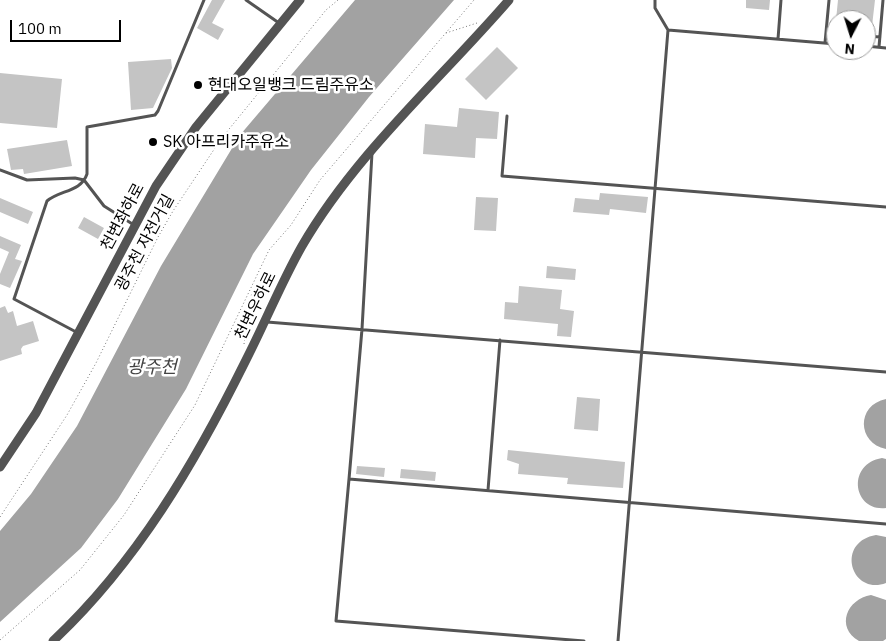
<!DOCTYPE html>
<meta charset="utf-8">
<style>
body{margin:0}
#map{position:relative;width:886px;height:641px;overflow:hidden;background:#fff;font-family:"IBM Plex Sans",sans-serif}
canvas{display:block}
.north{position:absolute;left:826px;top:10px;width:50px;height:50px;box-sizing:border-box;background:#fff;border:1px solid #999;border-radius:50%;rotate:185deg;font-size:14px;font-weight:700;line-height:20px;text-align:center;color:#000}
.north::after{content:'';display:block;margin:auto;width:18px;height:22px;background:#000;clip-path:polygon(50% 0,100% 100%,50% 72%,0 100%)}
.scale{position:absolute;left:10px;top:20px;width:111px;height:22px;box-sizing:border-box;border:2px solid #000;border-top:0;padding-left:6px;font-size:15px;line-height:18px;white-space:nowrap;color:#000;-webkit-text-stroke:4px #fff;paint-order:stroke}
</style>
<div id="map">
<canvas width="886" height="641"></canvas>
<div class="north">N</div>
<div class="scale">100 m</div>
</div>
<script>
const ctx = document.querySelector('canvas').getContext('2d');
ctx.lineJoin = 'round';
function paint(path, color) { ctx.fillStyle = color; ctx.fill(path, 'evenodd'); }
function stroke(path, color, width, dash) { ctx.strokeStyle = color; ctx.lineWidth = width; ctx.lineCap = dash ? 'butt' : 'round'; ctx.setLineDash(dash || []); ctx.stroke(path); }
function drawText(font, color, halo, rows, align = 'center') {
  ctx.font = font + ' "IBM Plex Sans","Noto Sans KR",sans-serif'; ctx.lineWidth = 5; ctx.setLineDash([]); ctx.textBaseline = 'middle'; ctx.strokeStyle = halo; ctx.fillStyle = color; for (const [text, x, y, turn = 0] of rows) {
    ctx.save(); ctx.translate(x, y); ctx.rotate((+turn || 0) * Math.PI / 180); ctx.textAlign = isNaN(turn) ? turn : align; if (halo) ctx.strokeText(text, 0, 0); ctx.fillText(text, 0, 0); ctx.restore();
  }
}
paint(new Path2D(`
 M355,0h99l-85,97 -58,73 -58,84 -67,135 -68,110 -37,49 -81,74v-91l31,-37 46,-68 84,-160 79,-131z
 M886,399v50c-29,-6 -30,-44 0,-50z
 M882,458l4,1v49c-33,4 -40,-44 -4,-50z
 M876,535l10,2v46c-35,13 -51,-41 -10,-48z
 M871,595l15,5v39l-3,2h-24c-24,-14 -12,-42 12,-46z`), '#a2a2a2');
paint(new Path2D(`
 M212,0h13l-13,23 12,6 -6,11 -21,-12z
 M746,0h24l-1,10 -23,-2z
 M838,0h37l-3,26 -6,-1v-5h-30z
 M497,47l21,21 -32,32 -21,-21z
 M171,59l1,9 -19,40 -22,2 -3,-48z
 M0,73l62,6 -5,49 -57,-5z
 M459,108l40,4 -2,27 -21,-1 -1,20 -52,-4 2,-30 32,3z
 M67,140l5,26 -48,8 -1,-5 -12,1 -4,-21z
 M600,193l48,4 -2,16 -36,-4 -1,6 -36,-3 2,-14 24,2z
 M476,197l22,1 -2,33 -22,-1z
 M0,198l33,14 -5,12 -28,-12z
 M84,217l20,11 -6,11 -20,-11z
 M0,236l21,9 -6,14 7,2 -12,27 -10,-4v-10l9,-22 -9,-4z
 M547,266l29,3 -1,11 -29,-2z
 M519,286l43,4 -2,19 14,2 -3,26 -14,-1 1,-12 -54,-5 1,-17 13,1z
 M5,306l3,7 5,-2 4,15 16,-5 6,20 -16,5 -2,3 1,5 -22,7v-53z
 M577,397l23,2 -2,32 -24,-2z
 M508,450l117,12 -2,26 -56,-4 1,-6 -50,-4 1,-10 -12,-4z
 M357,466l28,2 -1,9 -28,-3z
 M401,469l35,3 -1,9 -35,-3z`), '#c4c4c4');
stroke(new Path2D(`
 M446,33l31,-10
 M244,344l8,-53
 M0,517l67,-102 29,-52 62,-126 15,-26 48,-72 105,-129 12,-10
 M0,640l80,-70 44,-55 71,-110 74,-155 22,-25 29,-45 154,-180`), '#767676', 1, [1, 2.5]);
stroke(new Path2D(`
 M246,0l33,23
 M655,0v8l13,22
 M826,32l10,1
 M866,36l14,1
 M778,39l3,-39
 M825,43l4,-43
 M866,46l20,2
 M879,47l4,-47
 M507,116l-5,60 384,31
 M372,153l-10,176 -13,150 537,45
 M0,170l27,10 48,-2 9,2 20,26 30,19
 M267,322l619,50
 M78,333l-64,-34 33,-98c13,-11 34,-9 40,-27v-47l68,-12 3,-4 46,-111
 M349,479l-13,142 248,20
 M488,490l12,-150
 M618,641l50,-611 168,14`), '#545454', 3);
stroke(new Path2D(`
 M0,467l36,-54 120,-227 40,-59 104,-127
 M53,641c84,-79 142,-178 193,-281 19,-37 35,-77 56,-114 54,-93 137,-165 207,-246`), '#545454', 9);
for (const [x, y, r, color] of [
 [198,85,5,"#000"],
 [153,142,5,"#000"]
]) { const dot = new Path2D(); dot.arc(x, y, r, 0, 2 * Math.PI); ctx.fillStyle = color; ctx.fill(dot); stroke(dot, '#fff', 2); }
drawText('16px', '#000', '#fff', [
 ["현대오일뱅크 드림주유소",208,85],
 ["SK 아프리카주유소",163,142]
], 'left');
drawText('16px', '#000', '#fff', [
 ["천변좌하로",123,217,-62],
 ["광주천 자전거길",145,243,-62],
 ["천변우하로",256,306,-64]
]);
drawText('italic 18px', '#434343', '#fff', [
 ["광주천",152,368]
]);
</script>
